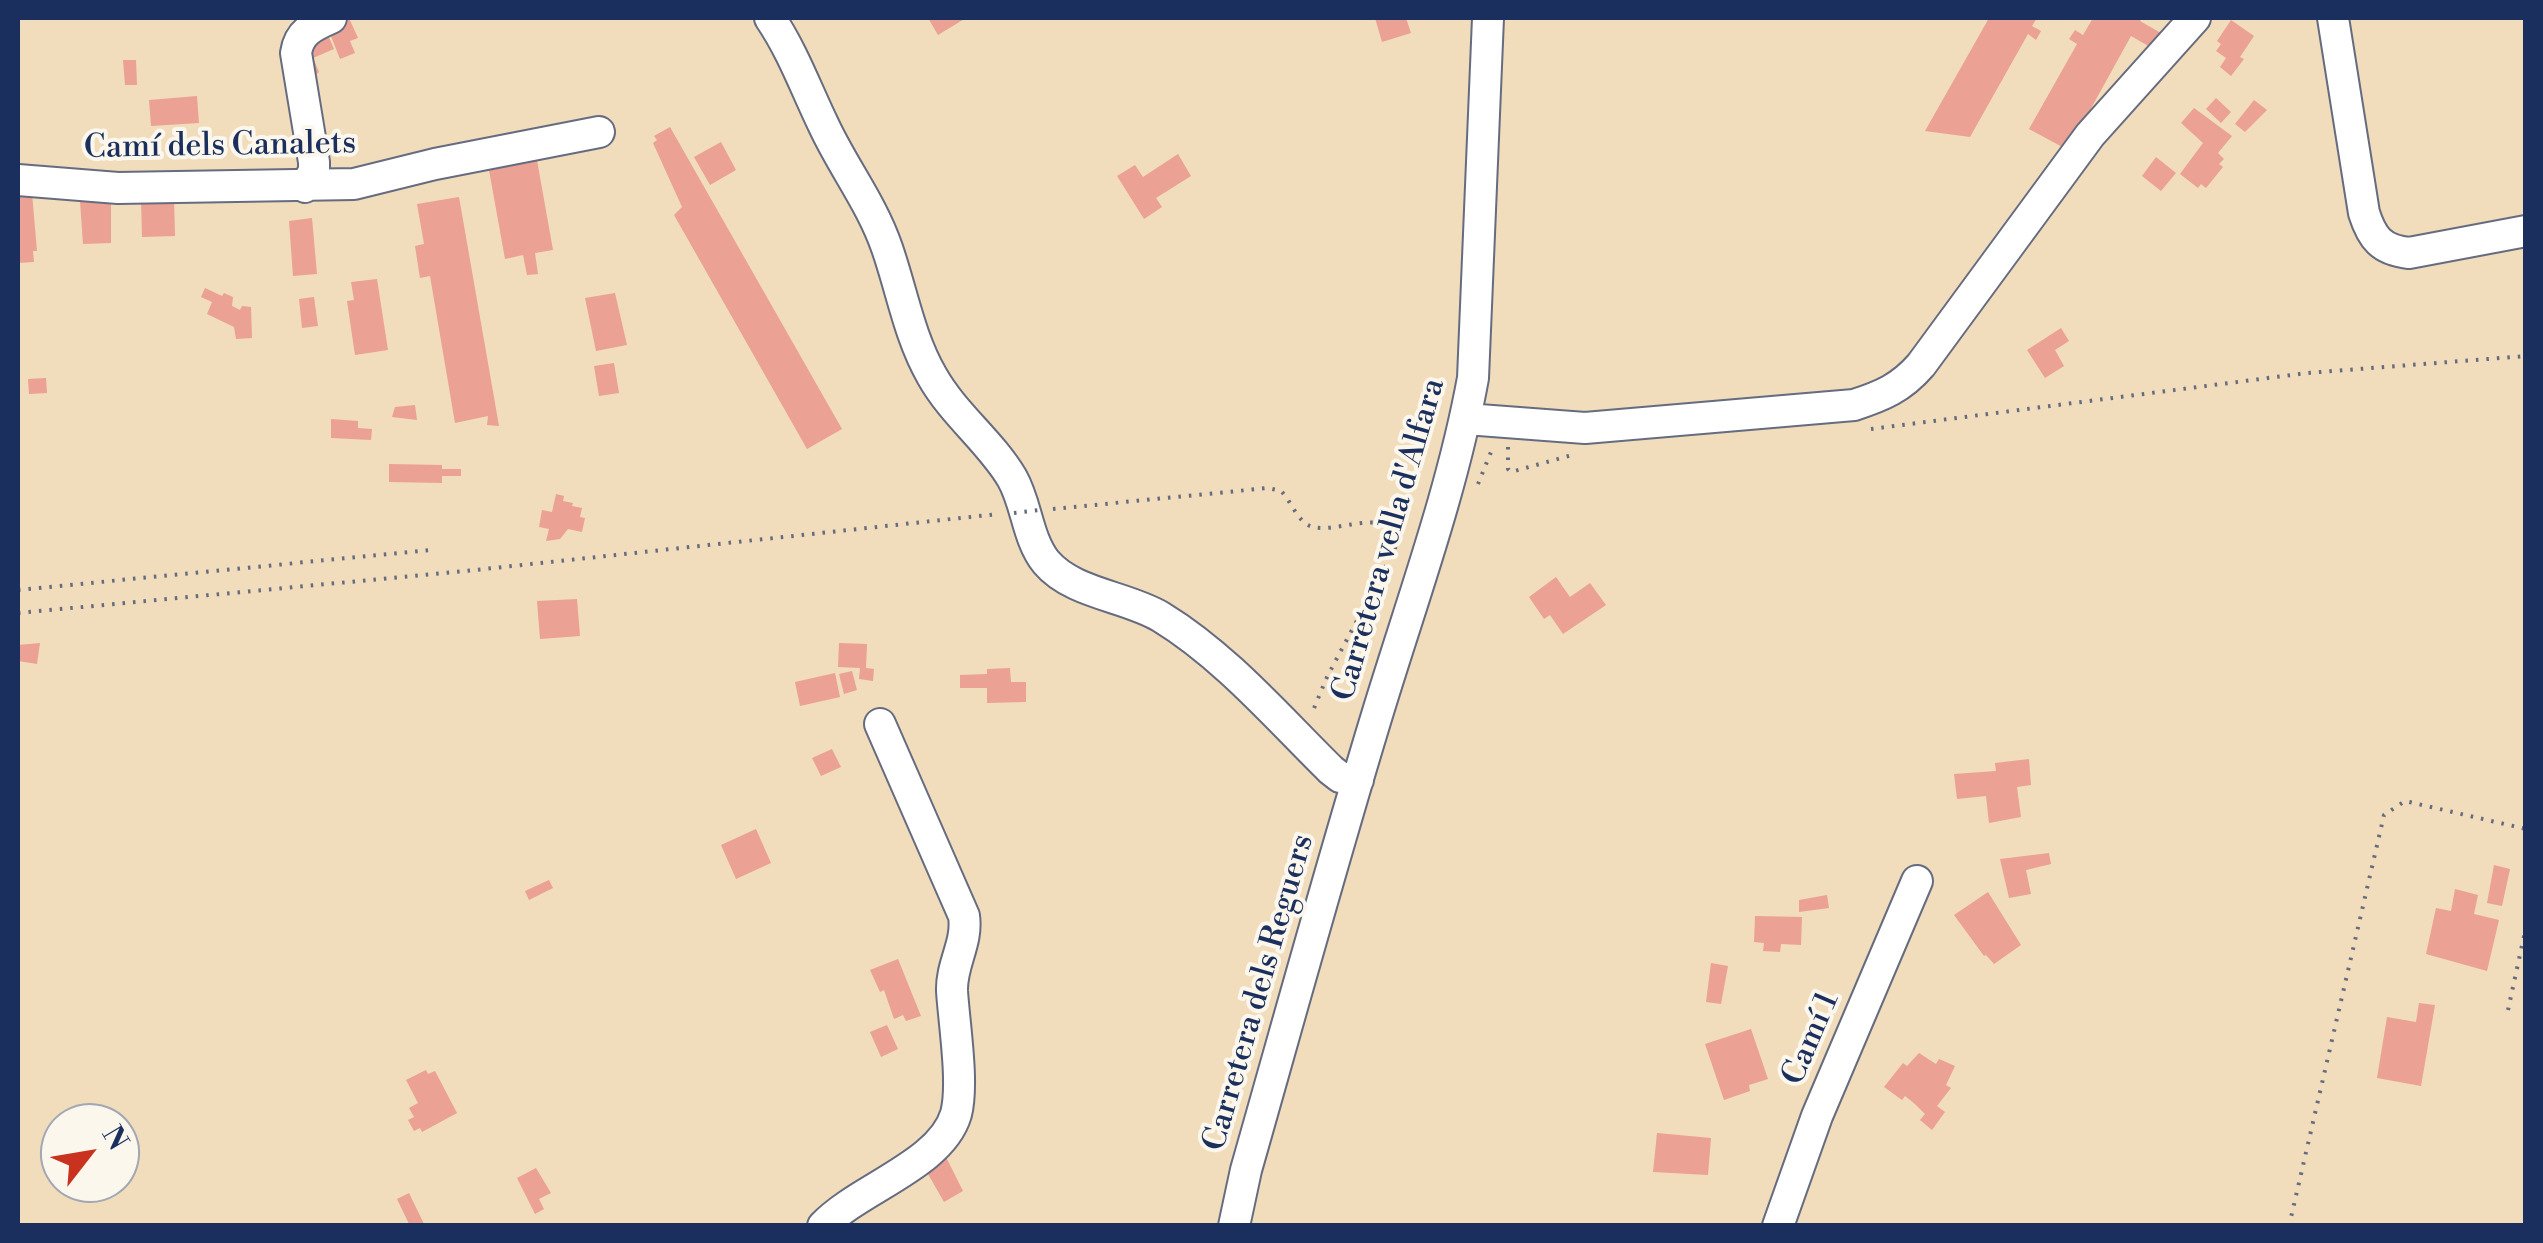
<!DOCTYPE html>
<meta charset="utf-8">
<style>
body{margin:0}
#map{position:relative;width:2543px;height:1243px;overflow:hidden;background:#f1dcbc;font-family:"Libre Bodoni",serif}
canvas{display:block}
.frame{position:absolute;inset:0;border:20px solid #1b2f5e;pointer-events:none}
.north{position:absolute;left:40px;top:1103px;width:100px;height:100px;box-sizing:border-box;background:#fbf7ec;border:2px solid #a1a7b3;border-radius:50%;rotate:59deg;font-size:28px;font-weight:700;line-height:40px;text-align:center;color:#1b2f5e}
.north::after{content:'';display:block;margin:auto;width:35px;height:45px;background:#c8321e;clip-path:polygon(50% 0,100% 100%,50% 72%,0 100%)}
</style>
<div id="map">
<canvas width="2543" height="1243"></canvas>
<div class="frame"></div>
<div class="north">N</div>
</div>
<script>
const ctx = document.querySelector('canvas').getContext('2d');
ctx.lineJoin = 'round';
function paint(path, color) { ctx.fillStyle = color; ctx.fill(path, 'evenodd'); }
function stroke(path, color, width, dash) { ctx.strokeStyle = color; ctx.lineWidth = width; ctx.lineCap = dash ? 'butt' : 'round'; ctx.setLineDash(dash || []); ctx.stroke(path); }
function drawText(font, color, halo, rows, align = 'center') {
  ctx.font = font + ' "Libre Bodoni",serif'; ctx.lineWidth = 8; ctx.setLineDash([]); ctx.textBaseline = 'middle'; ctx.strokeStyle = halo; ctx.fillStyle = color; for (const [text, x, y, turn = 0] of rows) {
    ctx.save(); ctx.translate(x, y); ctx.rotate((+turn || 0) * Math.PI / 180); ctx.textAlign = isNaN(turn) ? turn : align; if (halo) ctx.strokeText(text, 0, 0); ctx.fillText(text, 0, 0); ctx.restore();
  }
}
paint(new Path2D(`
 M349,18l9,20 -8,3 5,12 -15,6 -13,-33z
 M928,18h38l-28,17z
 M1375,18h31l5,15 -29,9z
 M1989,18h48l-5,8 9,5 -5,9 -8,-6 -58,103 -45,-6z
 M2093,18h49l-2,3 26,15 -9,15 -26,-15 -63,114 -39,-21 48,-85 -8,-5 6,-9 8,5z
 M2231,20l23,16 -14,21 4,2 -13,17 -11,-9 6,-9 -10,-7 5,-7 -4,-3z
 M328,35l6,14 -21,9 6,14 -11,10 1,-36z
 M123,60h13l1,25h-12z
 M197,96l2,27 -48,3 -2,-26z
 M2216,98l15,14 -10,11 -15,-14z
 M2254,100l13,10 -22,22 -10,-8z
 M2194,108l38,28 -14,17 6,6 -5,5 4,3 -17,21 -5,-4 -3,4 -18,-14 23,-31 -22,-20z
 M670,127l172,302 -35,20 -133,-234 8,-8 -29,-64 4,-3 -3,-4z
 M721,142l15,28 -26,15 -16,-28z
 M535,149l18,101 -18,3 3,21 -11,1 -4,-20 -18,4 -18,-100z
 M1178,154l13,22 -35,22 6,9 -18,12 -27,-43 18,-11 8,12z
 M2156,157l20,16 -15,18 -19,-15z
 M18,191l14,2 5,58h-4l1,11 -16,1v-55h2z
 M459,197l40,229 -12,-1 1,-9 -33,7 -25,-147 -10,2 -5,-32 9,-2 -7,-40z
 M174,198l1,38 -33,1 -1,-38z
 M111,200v43l-28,1 -3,-43z
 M312,218l5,56 -24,2 -4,-55z
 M377,279l11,71 -33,5 -8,-54 7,-1 -3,-18z
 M205,288l17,8 2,-3 9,4 -1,9 8,4 2,-4 9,1 1,31 -16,1 -2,-12 -27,-13 5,-12 -11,-5z
 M615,293l12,52 -31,6 -11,-53z
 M314,297l4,29 -16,2 -3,-29z
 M2061,328l8,13 -14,9 9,16 -19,12 -18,-28z
 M614,363l5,30 -20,3 -5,-30z
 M46,378l1,15 -18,1 -1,-15z
 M415,405l2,15 -25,-3 3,-10z
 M331,419l27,2v7l14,1 -1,11 -40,-2z
 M389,464l53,1v4h19v7h-19v7l-53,-1z
 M556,494l8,2 -1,5 10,2 -1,3 10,2 -2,9 5,1 -3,14 -14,-3 -8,10 -14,2 3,-12 -10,-2 3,-17 10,2z
 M1556,577l14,20 20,-14 16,22 -43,29 -13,-19 -6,4 -15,-22z
 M577,599l3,37 -40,3 -3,-38z
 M40,643l-3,21 -19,-3v-16z
 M839,643l28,1 -1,24 8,1 -1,12 -14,-2 1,-11 -22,-1z
 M1010,668l1,14h15v20l-39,1v-15h-27v-13l27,-1v-5z
 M852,671l5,19 -13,4 -5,-20z
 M835,673l5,24 -40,9 -5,-24z
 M832,749l9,18 -20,9 -9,-18z
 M2029,759l2,26 -14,2 4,30 -32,6 -3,-27 -29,3 -3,-25 42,-3 -1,-8z
 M756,829l15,34 -35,16 -15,-34z
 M2049,853l2,11 -25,6 5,24 -22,4 -9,-39z
 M2494,865l16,4 -8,37 -15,-3z
 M549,880l4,8 -24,12 -4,-9z
 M2455,889l23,6 -4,19 25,6 -12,51 -61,-17 10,-46 15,3z
 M1988,892l33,53 -27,19 -8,-9 -2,1 -30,-41z
 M1827,895l2,13 -30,4v-12z
 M1755,916l47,1 -1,28 -20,-1 -1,8 -17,-1 1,-8 -10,-1z
 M898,959l23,57 -15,5 -3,-6 -9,4 -10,-29 -4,2 -10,-22z
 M1711,963l17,3 -7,38 -15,-2z
 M2419,1003l16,2 -14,81 -44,-8 10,-61 29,5z
 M887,1025l11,24 -17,8 -11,-25z
 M1751,1029l17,50 -19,6 1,6 -26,9 -19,-56z
 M1919,1053l17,11 3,-5 16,7 -9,19 5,3 -14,18 8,6 -13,18 -12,-10 5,-6 -10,-10 -10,-8 -3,4 -18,-13 19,-24 4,3z
 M426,1070l2,4 7,-3 22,42 -35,19 -2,-4 -6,3 -6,-11 6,-3 -5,-9 9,-5 -12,-23z
 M1657,1133l54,5 -3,37 -55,-3z
 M945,1155l18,36 -19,11 -20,-35z
 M536,1168l15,25 -12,6 5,10 -9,5 -18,-36z
 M409,1193l16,33h-15l-13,-27z`), '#eba193');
const minor = new Path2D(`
 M770,18c23,34 36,71 54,108 19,41 48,78 63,122 15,43 22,88 45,128 22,39 58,65 80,102 15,26 15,60 34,84 27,32 80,34 115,55 64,39 117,101 170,153l9,7 18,3
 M2333,18l31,195c8,25 17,37 45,40l117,-22
 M18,180l100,8 236,-4 81,-20 164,-32
 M305,187l9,-16v-9l-18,-109c3,-21 17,-27 35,-35
 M1466,419l119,9 269,-23c28,-9 47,-17 67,-40l169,-230 105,-117
 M823,1226c36,-38 118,-61 133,-112 8,-30 -2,-91 -4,-123 -1,-27 16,-48 12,-75l-84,-192
 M1234,1226l12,-56c43,-151 85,-304 131,-455 34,-112 75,-222 96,-337l15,-360
 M1778,1226l39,-110 100,-235`);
stroke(minor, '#666c7f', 34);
stroke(new Path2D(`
 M1871,429l436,-56 219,-17
 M1508,447v22l3,3 61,-17
 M1478,484l15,-37
 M1053,509l215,-21 13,3c9,9 14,24 24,32 17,15 62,-10 86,4l5,14 -1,8 -68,128 -15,36
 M18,590l412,-40
 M18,613l448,-42 532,-57
 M2508,1010l18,-83
 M2289,1226l95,-411 21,-14 121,28`), '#666c7f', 4, [2.5, 8]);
stroke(minor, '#fff', 30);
stroke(new Path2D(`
 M1014,513l25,-3`), '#666c7f', 4, [2.5, 8]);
drawText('32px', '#1b2f5e', '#fbf7ec', [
 ["Camí dels Canalets",220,147,-1],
 ["Carretera vella d'Alfara",1390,540,-74],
 ["Carretera dels Reguers",1260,993,-74],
 ["Camí 1",1812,1039,-67]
]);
</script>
